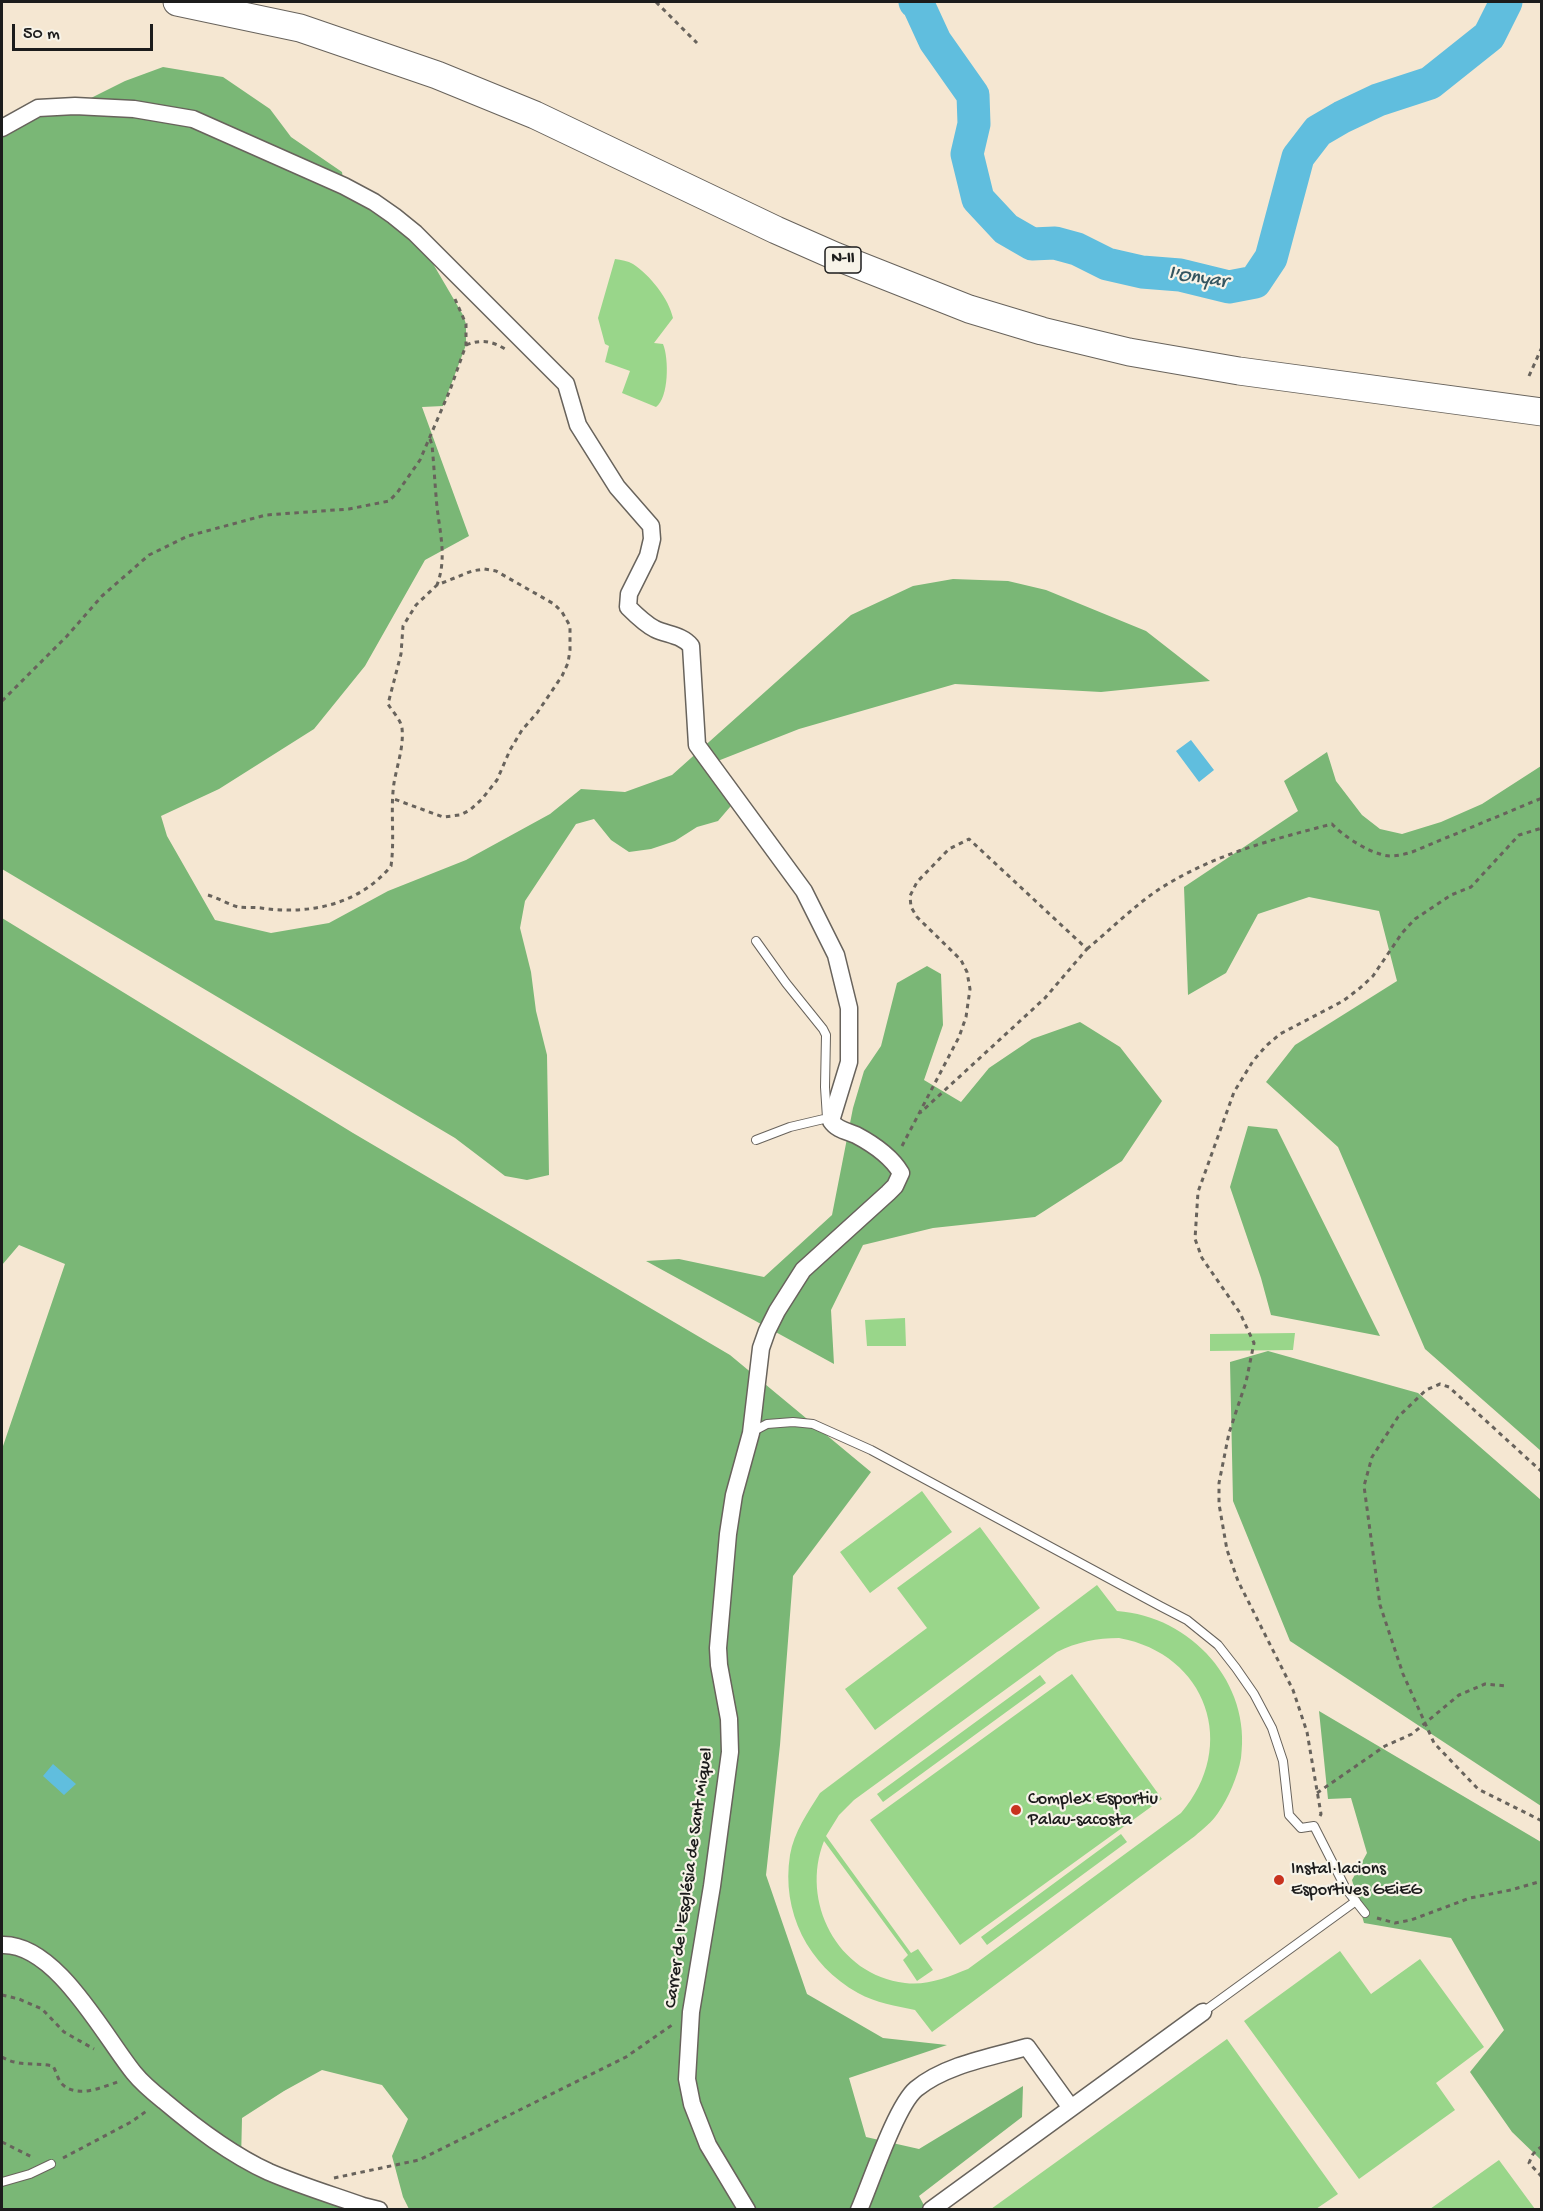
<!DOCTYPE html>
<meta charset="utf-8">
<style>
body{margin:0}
#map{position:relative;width:1543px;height:2211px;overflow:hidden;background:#f5e7d2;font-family:"Gochi Hand",sans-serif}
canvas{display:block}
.frame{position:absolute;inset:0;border:3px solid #1c1c1c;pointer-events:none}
.scale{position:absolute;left:12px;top:24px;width:141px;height:27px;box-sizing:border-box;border:3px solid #1c1c1c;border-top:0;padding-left:8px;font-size:18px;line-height:21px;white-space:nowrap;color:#1c1c1c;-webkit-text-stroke:4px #f7f3e8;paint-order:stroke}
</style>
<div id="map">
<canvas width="1543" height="2211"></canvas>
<div class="frame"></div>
<div class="scale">50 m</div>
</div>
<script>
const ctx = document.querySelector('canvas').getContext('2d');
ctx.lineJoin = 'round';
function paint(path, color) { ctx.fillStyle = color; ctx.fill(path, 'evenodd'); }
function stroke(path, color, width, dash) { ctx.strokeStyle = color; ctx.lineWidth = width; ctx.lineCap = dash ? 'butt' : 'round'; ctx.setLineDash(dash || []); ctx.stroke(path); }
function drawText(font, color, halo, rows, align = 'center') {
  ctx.font = font + ' "Gochi Hand",sans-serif'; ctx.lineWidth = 4.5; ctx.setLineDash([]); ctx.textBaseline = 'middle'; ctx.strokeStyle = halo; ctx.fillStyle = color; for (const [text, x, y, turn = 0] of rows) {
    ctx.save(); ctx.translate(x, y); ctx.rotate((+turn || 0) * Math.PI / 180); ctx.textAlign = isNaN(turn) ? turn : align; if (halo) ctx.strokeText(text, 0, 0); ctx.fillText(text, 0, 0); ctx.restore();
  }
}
paint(new Path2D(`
 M615,259c6,1 13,2 18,5 17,11 36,35 40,54l-19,25 9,1c6,14 6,54 -7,63l-34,-14 8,-22 -25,-9 4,-16 -4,-2 -7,-26z
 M905,1318l1,28h-39l-2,-26z
 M1295,1333l-2,17 -83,1v-17z
 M922,1491l30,41 -82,61 -30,-41z
 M980,1527l60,81 -165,122 -30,-41 82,-61 -30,-40z
 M1097,1585l20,26c74,5 135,72 124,147 -3,18 -13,41 -23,55 -6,9 -15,16 -23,23l-263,196 -17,-22c-19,-4 -39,-7 -57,-17 -50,-28 -77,-81 -68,-138 4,-23 18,-43 30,-62zM1119,1638c88,16 120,108 62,175l-213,156c-20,8 -41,17 -63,14 -68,-8 -105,-82 -81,-142l84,114 -5,5 14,21 16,-11 -15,-21 -7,4 -85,-117 13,-21 15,-15 203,-148c20,-10 40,-14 62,-14z
 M1072,1674l90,125 -202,146 -90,-125z
 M1040,1675l6,8 -163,119 -6,-8z
 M1121,1834l6,8 -140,103 -6,-8z
 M1340,1951l31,43 49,-35 64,88 -48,36 19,27 -96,69 -115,-158z
 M1227,2039l111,155 -22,15h-325z
 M1499,2160l36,49h-105z`), '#99d68a');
paint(new Path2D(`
 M163,67l60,10 47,32 21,28 51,35 2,14 71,47 48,82 3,9v21l-23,61 -21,1 47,129 -44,24 -60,106 -51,63 -95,60 -58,27 6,20 48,84 56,13 58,-10 59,-32 78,-31 84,-46 31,-25 44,3 47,-17 179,-160 62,-29 40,-7 55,2 38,9 100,41 64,50 -109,11 -146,-8 -156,45 -89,35 26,36 -18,21 -21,6 -22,14 -24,8 -22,3 -18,-12 -17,-21 -18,5 -51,77 -5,27 11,44 5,39 11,44 2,120 -22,5 -22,-4 -50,-38 -453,-269v-741l13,-6 60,-16 50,-25z
 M1327,752l9,29 26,34 18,14 22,5 39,-12 41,-18 59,-38v685l-116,-102 -87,-202 -72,-65 29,-37 102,-64 -18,-70 -70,-14 -51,17 -32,59 -38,22 -4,-108 114,-76 -14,-30z
 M2,918l351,215 377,222 141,117 -78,104 -13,169 -14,130 41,119 76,44 64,7 -98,33 17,59 53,12 104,-63 -1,31 -103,79 7,13h-517l-6,-12 -11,-41 16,-37 -26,-34 -60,-15 -38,21 -42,27 -1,43 112,48h-351v-760l63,-185 -46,-19 -17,20z
 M927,966l14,8 2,51 -19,55 37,22 28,-34 43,-29 48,-17 40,25 42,54 -40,60 -87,56 -102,11 -70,17 -32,65 3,54 -188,-103 33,-2 85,18 68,-62 21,-107 11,-37 17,-25 16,-63z
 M1248,1126l29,3 103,207 -109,-21 -10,-37 -31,-91z
 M1268,1351l150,42 123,107v306l-251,-165 -57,-140 -3,-139z
 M1319,1711l222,131v318l-29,-28 -42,-60 34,-42 -53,-92 -87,-15 -12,-43 15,-27 -16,-55 -23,1z`), '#7ab776');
paint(new Path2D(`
 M1191,740l23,30 -15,12 -23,-31z
 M53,1764l23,20 -12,11 -21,-19z`), '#60bede');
stroke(new Path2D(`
 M915,2l3,2 17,37 38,54 1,29 -7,30 11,45 28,30 26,15 23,-1 22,6 30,15 35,8 38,3 49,12 26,-5 16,-24 27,-101 20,-26 24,-14 36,-17 52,-17 59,-47 17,-34`), '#60bede', 33);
const service = new Path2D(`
 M756,941l30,42 37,46 3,6 -1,52 2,31
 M756,1140l34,-13 38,-9
 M752,1432l15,-8 26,-2 20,2 58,26 289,156 27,14 31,25 18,23 18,26 18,34 11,33 6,54 12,13 13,-2 32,63 19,24
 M1203,2012l153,-111
 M2,2182l28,-8 21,-10`);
const minor = new Path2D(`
 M2,128l36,-20 37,-2 59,3 59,10 151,67 30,16 20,14 21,17 151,151 12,41 39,62 34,39 1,13 -4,17 -19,38 -1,13c8,8 17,17 27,22 13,6 27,6 36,17l6,99 107,146 32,64 13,53v54l-18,59c6,9 16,10 25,14 17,9 35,21 45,38l-6,13 -7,7 -85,77 -26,41 -10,20 -6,17 -10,85 -17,62 -6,39 -10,114 1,17 10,54 1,33 -18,134 -21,126 -4,67 5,25 16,41 39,65
 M2,1945c54,-2 102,91 132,128 8,10 20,20 30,28 32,27 66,53 105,71 30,13 63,23 94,34l16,4
 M859,2210c12,-28 37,-104 57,-121 29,-24 75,-32 111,-42l44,61
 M931,2210l272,-198`);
const trunk = new Path2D(`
 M177,2l123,26 137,47 98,40 241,115 59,26 134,53 73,22 87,21 110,19 303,41`);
stroke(service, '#68635c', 10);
stroke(minor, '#68635c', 19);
stroke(trunk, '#68635c', 29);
stroke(new Path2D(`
 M656,2l41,41
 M466,345c15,-6 26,-4 39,4
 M1529,376l13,-29
 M430,439l2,6c2,21 3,41 5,62 3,26 10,52 0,78
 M2,701l65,-65 35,-40 47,-41 39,-19 78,-21 83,-6 40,-8 8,-8 23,-33 30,-70 16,-45v-21l-11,-25
 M208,895c10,3 20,9 30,12 7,1 16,0 23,1 48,7 98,-3 130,-42 4,-28 -1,-56 3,-83 3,-18 10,-36 8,-55 -1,-8 -10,-17 -14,-24l13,-50 2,-28 13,-21 21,-20 35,-14 12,-2 12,2 58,33 8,8 8,14v24l-2,13 -6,13 -25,37 -15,17 -12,20 -13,30 -15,19 -12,11 -10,5 -17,2 -49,-18
 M1087,949c23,-19 49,-45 74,-61 54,-34 110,-48 171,-64 10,11 33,26 48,30 10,4 22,1 32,-2l130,-54
 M902,1146l57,-109 7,-20 4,-28 -3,-17 -6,-12 -44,-43 -6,-10 -1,-11 7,-14 32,-33 20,-10 118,110 -42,49 -125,115
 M1542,1472l-93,-85 -9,-3 -14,6 -28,27 -26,40 -8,29 16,119 23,69 31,69 44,46 64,32
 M1317,1793l68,-47 27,-12 47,-39 26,-11 22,2
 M1320,1816l1,-2 -14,-82 -14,-42 -55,-109 -11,-31 -8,-46v-21l10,-50 17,-51 8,-39 -14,-30 -38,-55 -7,-19 3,-47 36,-100 19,-31 13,-15 14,-12 63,-33 17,-13 13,-12 29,-43 13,-14 36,-24 20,-8 48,-52 23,-7
 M1377,1918l18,5 16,-3 59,-22 41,-8 31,-9
 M2,1995l17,4 23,10 22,23 30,17
 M2,2057c17,10 32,5 51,9 3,5 5,14 9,18 15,15 41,3 58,-3
 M2,2142l30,15
 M1542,2146l-9,8 -4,9 13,14
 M63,2158l68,-36 17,-12
 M334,2178l85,-18 207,-103 46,-32`), '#68635c', 3, [4.5, 4.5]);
stroke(service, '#fff', 8);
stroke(minor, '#fff', 16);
stroke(trunk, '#fff', 27);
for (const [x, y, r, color] of [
 [1016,1810,6,"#c8321e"],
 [1279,1880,6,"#c8321e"]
]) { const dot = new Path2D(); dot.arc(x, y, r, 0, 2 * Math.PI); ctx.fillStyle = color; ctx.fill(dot); stroke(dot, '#f7f3e8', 2); }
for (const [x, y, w] of [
 [843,260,36]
]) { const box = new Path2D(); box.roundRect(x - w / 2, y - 13, w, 26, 4.5); ctx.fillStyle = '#f7f3e8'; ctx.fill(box); stroke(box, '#1c1c1c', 1.5); }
drawText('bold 16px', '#1c1c1c', null, [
 ["N-II",843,260]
]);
drawText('18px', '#1c1c1c', '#f7f3e8', [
 ["Complex Esportiu",1028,1800],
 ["Palau-sacosta",1028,1821],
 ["Instal·lacions",1291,1870],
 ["Esportives GEiEG",1291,1891]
], 'left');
drawText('18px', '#1c1c1c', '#f7f3e8', [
 ["Carrer de l'Església de Sant Miquel",690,1878,-82]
]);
drawText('italic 20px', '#345560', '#f7f3e8', [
 ["l'Onyar",1198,279,8]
]);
</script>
